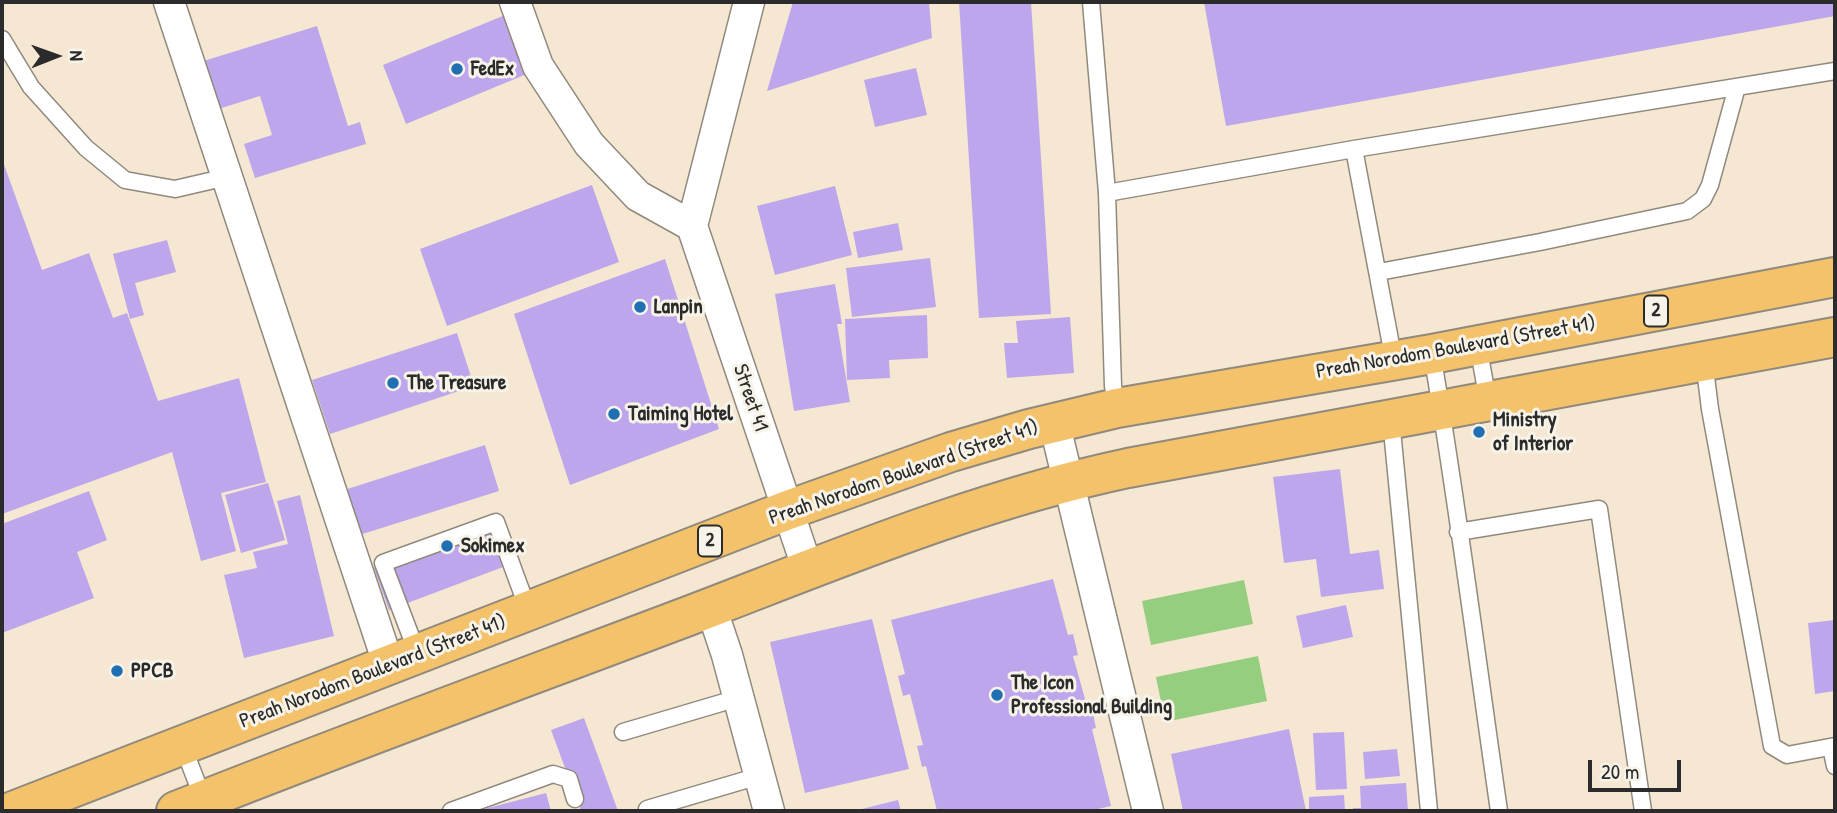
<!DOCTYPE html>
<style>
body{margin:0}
#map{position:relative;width:1837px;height:813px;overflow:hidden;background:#f5e7d2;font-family:"Patrick Hand",sans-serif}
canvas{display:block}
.frame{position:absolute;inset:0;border:4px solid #2b2b2b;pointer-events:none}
.north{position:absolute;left:21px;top:21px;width:70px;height:70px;-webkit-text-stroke:5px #f7f3e8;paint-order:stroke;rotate:89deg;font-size:19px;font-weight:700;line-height:28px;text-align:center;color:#2b2b2b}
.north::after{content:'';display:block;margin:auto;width:24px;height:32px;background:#2b2b2b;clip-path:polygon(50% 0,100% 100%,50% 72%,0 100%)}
.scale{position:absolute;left:1588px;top:760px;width:93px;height:32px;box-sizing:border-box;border:4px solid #2b2b2b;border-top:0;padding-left:9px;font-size:21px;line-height:24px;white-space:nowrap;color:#2b2b2b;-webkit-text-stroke:5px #f7f3e8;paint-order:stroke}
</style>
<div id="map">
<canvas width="1837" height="813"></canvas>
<div class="frame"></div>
<div class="north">N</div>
<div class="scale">20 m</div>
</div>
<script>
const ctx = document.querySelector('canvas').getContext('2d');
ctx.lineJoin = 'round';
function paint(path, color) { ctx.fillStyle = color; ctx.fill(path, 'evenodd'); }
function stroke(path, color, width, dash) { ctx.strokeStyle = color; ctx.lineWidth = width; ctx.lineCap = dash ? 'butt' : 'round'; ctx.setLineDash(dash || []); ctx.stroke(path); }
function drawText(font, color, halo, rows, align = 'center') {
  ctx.font = font + ' "Patrick Hand",sans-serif'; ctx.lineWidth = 6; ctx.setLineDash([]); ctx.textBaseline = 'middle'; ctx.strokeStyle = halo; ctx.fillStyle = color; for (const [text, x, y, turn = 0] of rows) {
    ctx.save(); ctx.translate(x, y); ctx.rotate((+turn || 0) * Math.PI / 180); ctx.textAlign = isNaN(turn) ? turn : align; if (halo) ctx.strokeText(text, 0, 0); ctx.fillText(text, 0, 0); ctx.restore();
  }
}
paint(new Path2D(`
 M1244,580l9,44 -102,21 -9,-44z
 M1258,656l9,45 -102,21 -9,-45z`), '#96ce80');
paint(new Path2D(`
 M793,2h136l3,36 -165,53z
 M959,2h72l20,312 -72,4z
 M1204,2h631v14l-609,110z
 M510,13l24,58 -128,53 -23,-59z
 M317,26l31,100 12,-4 6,22 -111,34 -11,-34 28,-9 -12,-39 -48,15 -15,-48z
 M916,68l11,47 -52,12 -11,-47z
 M2,159l40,111 47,-17 24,65 14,-5 31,88 81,-23 27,104 -45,11 15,58 -35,10 -29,-109 -170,62z
 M592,185l27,77 -172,64 -27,-77z
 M835,186l17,69 -77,20 -18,-69z
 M898,223l5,27 -45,8 -5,-26z
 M167,240l9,32 -41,11 9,32 -14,4 -17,-65z
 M930,258l6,49 -84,10 -6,-49z
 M665,259l54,170 -149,56 -56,-171z
 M835,284l7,40h-5l13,78 -56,9 -19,-117z
 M927,315l1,43 -39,2 1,18 -43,2 -2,-61z
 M1070,317l4,56 -67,5 -3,-35h14l-2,-22z
 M457,333l17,53 -144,48 -18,-54z
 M485,445l14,46 -146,46 -15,-45z
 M1340,469l10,85 29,-4 5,39 -63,8 -5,-38 -32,4 -11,-86z
 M268,483l17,57 -44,13 -16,-58z
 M89,491l18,49 -30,12 17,46 -92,35v-109z
 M300,495l34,141 -90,22 -20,-83 33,-7 -4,-16 35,-8 -11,-43z
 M496,523l15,41 -122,46 -15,-42z
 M1053,579l15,56 5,-1 5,21 -5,1 14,50 4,-1 5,23 -4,1 19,77 -22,5h-152l-11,-45 -4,1 -5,-21 6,-1 -13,-51 -7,2 -5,-20 7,-2 -14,-54z
 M1346,605l7,32 -50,11 -7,-32z
 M872,619l37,150 -104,24 -35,-151z
 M1835,620v71l-20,3 -7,-71z
 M584,718l34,93h-37l-30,-81z
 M1289,729l17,82h-123l-12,-57z
 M1344,732l3,57 -31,1 -3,-57z
 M1397,749l3,27 -35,3 -2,-27z
 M1406,783l2,28h-55v-3h8l-1,-22z
 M546,793l5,18h-71v-1z
 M1344,795l1,16h-36v-14z
 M898,800l3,11h-43v-1z`), '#bda6ec');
const service = new Path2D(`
 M1091,2l16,191 6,193 4,22
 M2,39l29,48 55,61 39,32 50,9 52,-12
 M1354,149l40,212
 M1107,193l247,-44 481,-78
 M1379,272l161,-30 147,-31 16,-12 7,-14 27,-98
 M1478,345l10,56
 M1432,354c26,152 45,305 67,457
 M1704,361l6,48 62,337 15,9 48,-9
 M1391,420l38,391
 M1458,532l141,-23 44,302
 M418,655l-35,-92 113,-41 33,90
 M623,732l115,-34
 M182,744l22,57
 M1831,747l4,19
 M647,809l112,-33
 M451,811l102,-37 16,5 6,20`);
const minor = new Path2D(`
 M169,2l220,664
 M515,2l23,64 51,78 49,52 54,30
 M749,2l-57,224 116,344
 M1054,422l94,389
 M711,607l16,48 42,156`);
const primary = new Path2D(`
 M13,811l775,-301 163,-58 78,-23 88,-21 315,-54 403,-77
 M176,811c171,-68 343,-131 515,-196 144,-55 286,-115 437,-147l707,-131`);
stroke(service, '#90897e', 19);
stroke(minor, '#90897e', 33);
stroke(primary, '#90897e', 42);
stroke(service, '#fff', 16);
stroke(minor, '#fff', 30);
stroke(primary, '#f3c26a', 38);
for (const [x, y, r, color] of [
 [457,69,7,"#1f6fb2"],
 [640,307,7,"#1f6fb2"],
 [393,383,7,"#1f6fb2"],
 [614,414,7,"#1f6fb2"],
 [1479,432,7,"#1f6fb2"],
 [447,546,7,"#1f6fb2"],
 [117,671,7,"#1f6fb2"],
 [997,695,7,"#1f6fb2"]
]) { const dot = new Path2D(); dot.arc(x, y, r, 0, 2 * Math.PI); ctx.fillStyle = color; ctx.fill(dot); stroke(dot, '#f7f3e8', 2.5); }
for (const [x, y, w] of [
 [1656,311,24],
 [710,541,24]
]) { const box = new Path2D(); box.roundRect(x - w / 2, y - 15.5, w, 31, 5); ctx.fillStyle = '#f7f3e8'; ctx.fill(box); stroke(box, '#2b2b2b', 2); }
drawText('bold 19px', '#2b2b2b', null, [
 ["2",1656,311],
 ["2",710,541]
]);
drawText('bold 21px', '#2b2b2b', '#f7f3e8', [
 ["FedEx",471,69],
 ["Lanpin",654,307],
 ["The Treasure",407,383],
 ["Taiming Hotel",628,414],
 ["Ministry",1493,420],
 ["of Interior",1493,444],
 ["Sokimex",461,546],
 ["PPCB",131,671],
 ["The Icon",1011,683],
 ["Professional Building",1011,707]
], 'left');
drawText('21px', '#2b2b2b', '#f7f3e8', [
 ["Preah Norodom Boulevard (Street 41)",1456,348,-10],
 ["Street 41",750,398,71],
 ["Preah Norodom Boulevard (Street 41)",904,473,-19],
 ["Preah Norodom Boulevard (Street 41)",373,672,-21]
]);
</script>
